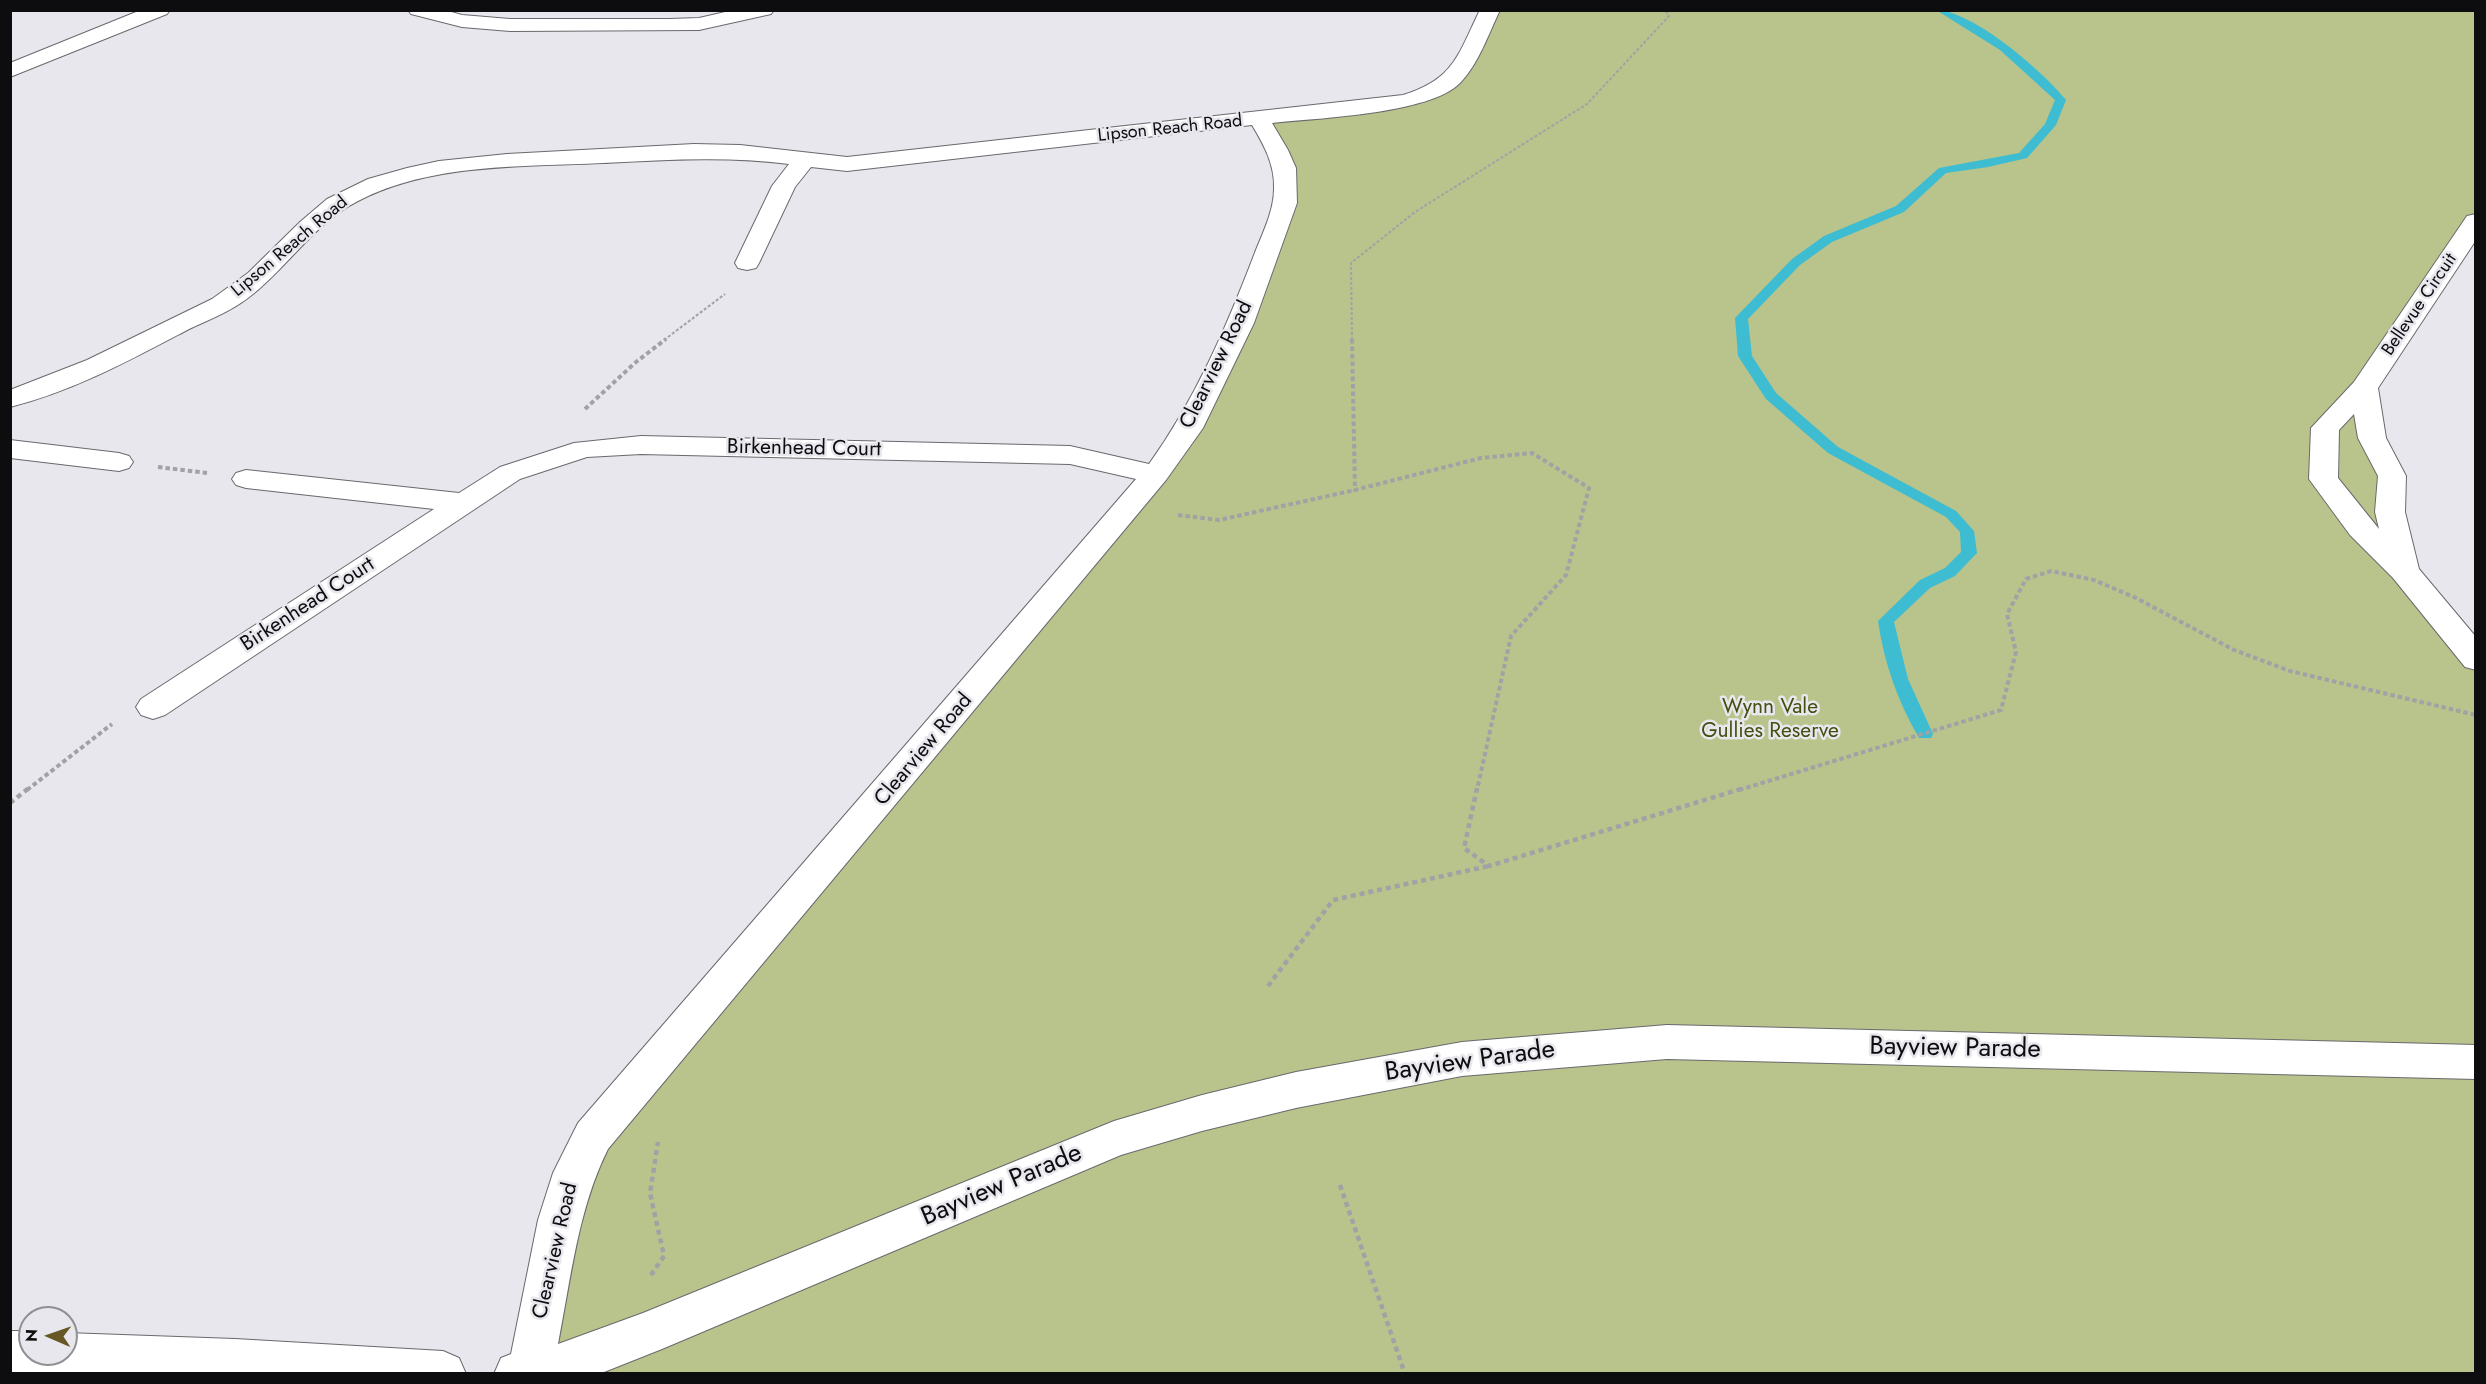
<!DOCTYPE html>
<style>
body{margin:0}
#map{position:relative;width:2486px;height:1384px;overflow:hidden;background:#e7e7ed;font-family:Jost,sans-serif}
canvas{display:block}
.frame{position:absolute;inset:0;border:12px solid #0d0d0f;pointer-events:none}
.north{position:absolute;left:18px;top:1306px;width:60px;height:60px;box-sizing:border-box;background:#e7e7ed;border:2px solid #909094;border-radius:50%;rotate:272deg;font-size:16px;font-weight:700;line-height:24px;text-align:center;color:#0d0d0f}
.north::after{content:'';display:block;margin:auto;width:21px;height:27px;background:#665724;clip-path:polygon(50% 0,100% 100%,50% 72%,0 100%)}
</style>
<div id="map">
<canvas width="2486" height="1384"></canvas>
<div class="frame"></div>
<div class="north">N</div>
</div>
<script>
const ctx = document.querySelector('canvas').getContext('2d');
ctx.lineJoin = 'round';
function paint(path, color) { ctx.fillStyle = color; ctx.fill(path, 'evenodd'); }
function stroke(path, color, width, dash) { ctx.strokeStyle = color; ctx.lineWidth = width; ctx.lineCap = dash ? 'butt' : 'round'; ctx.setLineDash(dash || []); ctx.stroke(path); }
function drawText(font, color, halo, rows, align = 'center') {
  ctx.font = font + ' Jost,sans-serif'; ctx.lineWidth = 5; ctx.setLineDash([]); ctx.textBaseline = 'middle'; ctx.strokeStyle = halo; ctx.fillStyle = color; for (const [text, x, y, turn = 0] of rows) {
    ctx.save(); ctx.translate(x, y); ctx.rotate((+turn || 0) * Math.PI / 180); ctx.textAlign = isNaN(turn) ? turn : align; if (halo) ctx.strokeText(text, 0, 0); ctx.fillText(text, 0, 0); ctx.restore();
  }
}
paint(new Path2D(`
 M1490,11h985v210l-111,167 40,183 71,88v714l-1944,1 43,-201 582,-699 129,-271 -26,-84 118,-14 65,-17z`), '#b8c48b');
paint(new Path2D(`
 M1936,10c36,0 108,62 130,90l-10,25 -29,33 -39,9 -42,6 -42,39 -72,30 -32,23 -52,54 4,37 24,37 62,54 118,64 18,20 3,22 -3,3 -19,20 -25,12 -36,34 14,57 25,55 -2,4h-12c-21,-36 -35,-75 -41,-117l42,-41 25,-12 16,-16 -1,-20 -14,-15 -118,-64 -62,-54 -28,-43 -3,-38 57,-59 32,-23 72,-30 43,-38 80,-15 26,-29 10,-24 -55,-50z`), '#3ebcd1');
const minor = new Path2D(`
 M141,10h29l-3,4 -157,63v-14z
 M408,10h36l18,5 48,4h159l30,-1 35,-8h40l-3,4 -72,16 -189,1 -48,-4 -51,-13z
 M1480,10h20c-12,25 -21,53 -40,73 -30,31 -143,35 -188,40l16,27 8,18 1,35 -43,120 -51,105 -37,52 -558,669c-30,60 -37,129 -50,195l85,-31 471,-192 88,-26 94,-23 166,-30 205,-17 809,20v34l-809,-20 -205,17 -166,32 -94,23 -81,24 -459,194 -63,25h-105l7,-16 10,-4 27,-134 15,-47 25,-50 558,-644 -66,-15 -429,-10 -54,3 -67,22 -355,236 -12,4 -12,-4 -5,-8 5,-8 293,-190 -188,-21 -10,-3 -4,-6 4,-6 10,-3 213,23 41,-26 74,-24 67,-7 429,10 79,18c46,-64 77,-136 105,-209 8,-21 20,-44 20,-66 1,-24 -10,-44 -22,-64l-405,46 -36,-4 -16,20 -36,76 -3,5 -9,2 -9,-2 -3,-5 37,-77 17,-22c-63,-8 -123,-4 -186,-1 -81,4 -172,0 -245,38 -42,21 -69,64 -105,93 -19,16 -42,25 -64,35 -57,30 -115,62 -179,78v-17l77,-30 125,-61 36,-26 52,-51 27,-23 41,-20 39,-11 32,-7 68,-7 187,-10 46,1 107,12 556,-62c52,-16 55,-41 77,-85z
 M2476,214v26l-98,148 8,50 20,38 -1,36 14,57 57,68v33l-11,-3 -72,-89 -43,-43 -41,-56 2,-51 43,-46 113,-166zM2354,414l4,24 20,38 -3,36 4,17 -41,-51 1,-48z
 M10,440l109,13 10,3 4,6 -4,6 -10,3 -109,-13z
 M10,1331h20v23h36v-21l169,6 208,12 16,7 7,16h-456z`);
stroke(minor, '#69696e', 2);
stroke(new Path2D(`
 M664,340l61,-46
 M1352,340l-1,-77 64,-51 172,-108 82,-88 -4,-6`), '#a1a1a6', 2, [3, 2]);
stroke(new Path2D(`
 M1352,339l3,151 126,-32 51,-5 57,35 -23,87 -55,61 -34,154
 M585,409l51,-47 30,-23
 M158,467l49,6
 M1178,515l41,5 136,-30
 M27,790l85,-66
 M1739,790l262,-80 15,-58 -9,-38 19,-35 25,-8 43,9 42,18 98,52 56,21 186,44`), '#a1a1a6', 4, [4.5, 3]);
stroke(new Path2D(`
 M1477,788l-13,60 25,18 255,-78
 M10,803l19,-15
 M1268,986l65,-86 156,-34
 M1340,1185l65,189
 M651,1275l13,-19 -14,-63 8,-51`), '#a1a1a6', 4.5, [5, 4]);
paint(minor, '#fff');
drawText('18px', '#0d0d0f', '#e7e7ed', [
 ["Lipson Reach Road",1170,129,-6],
 ["Lipson Reach Road",290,247,-40],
 ["Bellevue Circuit",2420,305,-56]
]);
drawText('21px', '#0d0d0f', '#e7e7ed', [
 ["Clearview Road",1217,365,-64],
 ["Birkenhead Court",804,449,1],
 ["Birkenhead Court",308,605,-33],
 ["Clearview Road",924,750,-50],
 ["Clearview Road",556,1251,-77]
]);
drawText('21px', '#444e0f', '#e7e7ed', [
 ["Wynn Vale",1770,708],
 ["Gullies Reserve",1770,732]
]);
drawText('26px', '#0d0d0f', '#e7e7ed', [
 ["Bayview Parade",1955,1049,1],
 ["Bayview Parade",1470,1062,-8],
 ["Bayview Parade",1002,1186,-23]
]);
</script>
